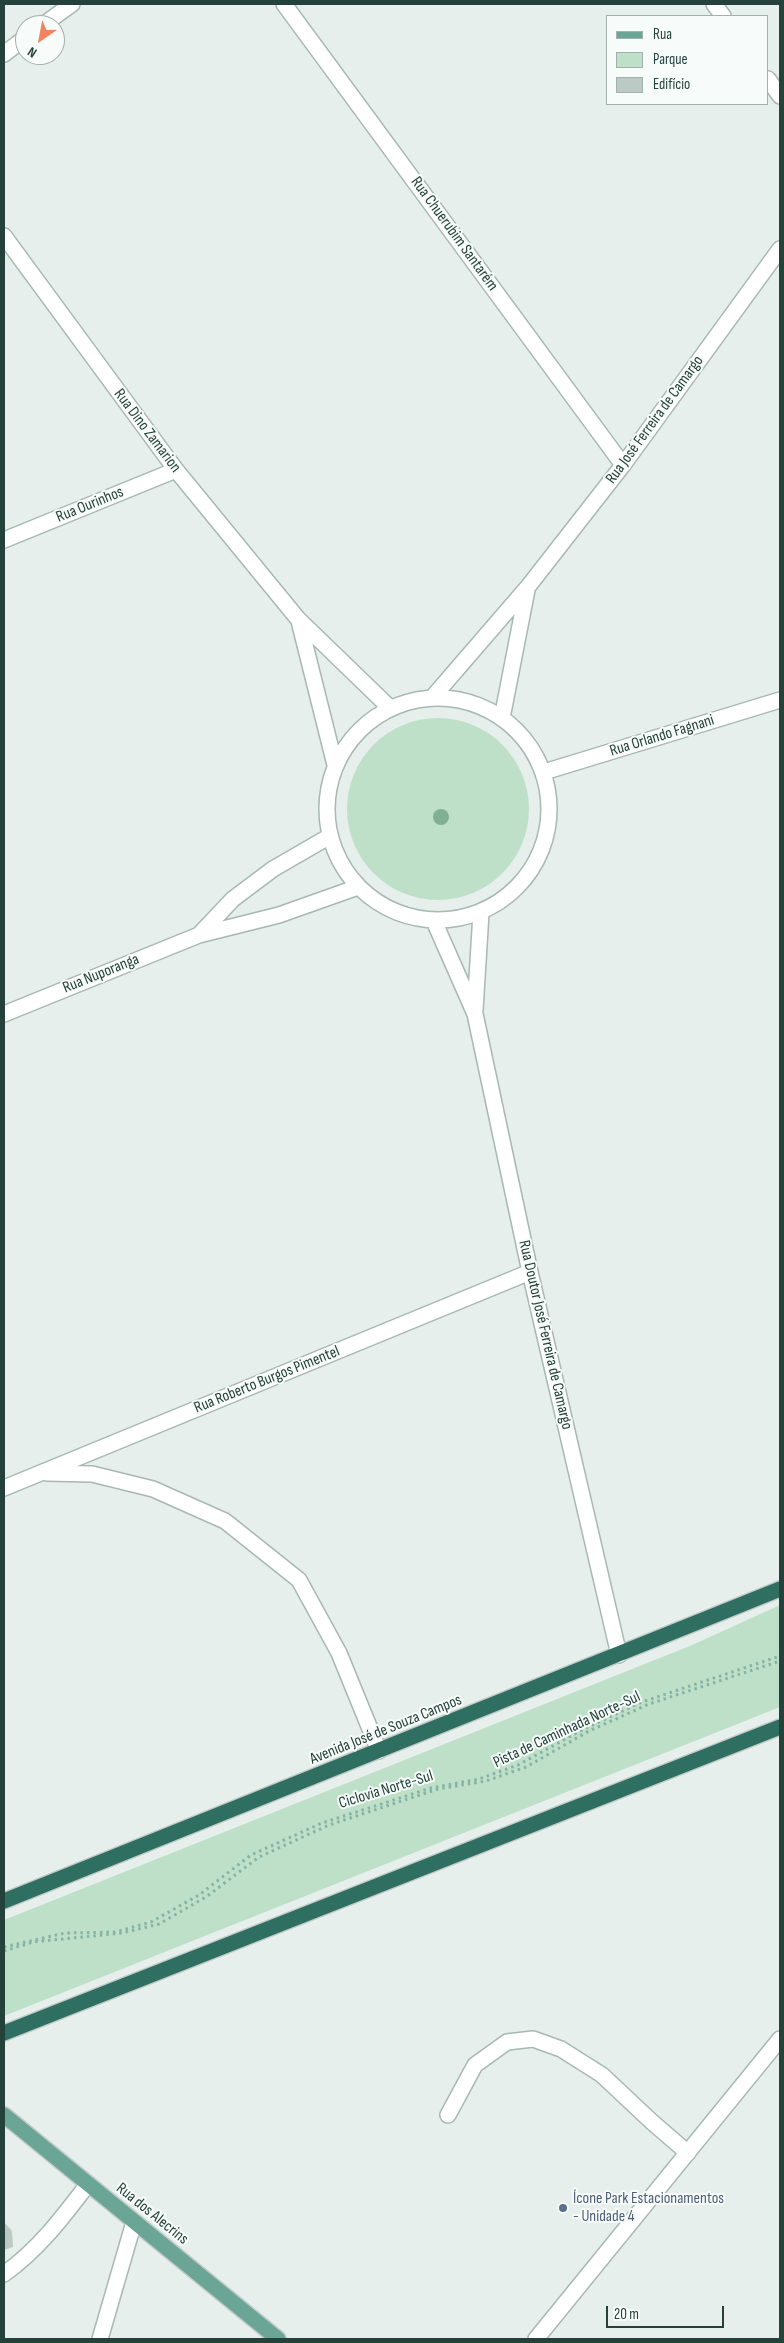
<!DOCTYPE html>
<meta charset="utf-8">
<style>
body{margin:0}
#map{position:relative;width:784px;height:2343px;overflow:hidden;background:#e6efeb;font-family:"Sofia Sans Condensed",sans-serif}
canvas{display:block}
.frame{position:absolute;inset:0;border:5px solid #24423a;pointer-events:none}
.legend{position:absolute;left:606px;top:15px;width:162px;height:90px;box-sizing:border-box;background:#f7fbf9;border:1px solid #a3b1ad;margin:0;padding:6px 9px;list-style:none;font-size:15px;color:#24423a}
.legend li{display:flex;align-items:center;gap:10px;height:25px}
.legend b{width:25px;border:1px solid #a3b1ad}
.north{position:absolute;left:15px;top:15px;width:50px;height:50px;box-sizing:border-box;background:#f7fbf9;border:1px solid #a3b1ad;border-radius:50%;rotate:213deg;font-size:14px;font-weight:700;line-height:20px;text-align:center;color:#24423a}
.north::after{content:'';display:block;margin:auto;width:18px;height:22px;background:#f4845f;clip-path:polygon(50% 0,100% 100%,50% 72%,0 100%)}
.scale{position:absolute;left:606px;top:2306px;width:118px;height:22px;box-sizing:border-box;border:2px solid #24423a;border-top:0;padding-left:6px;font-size:15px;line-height:18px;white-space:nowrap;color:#24423a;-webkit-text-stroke:4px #f7fbf9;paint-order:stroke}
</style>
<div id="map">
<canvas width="784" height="2343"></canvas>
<div class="frame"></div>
<ul class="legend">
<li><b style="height:6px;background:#6aa596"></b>Rua</li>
<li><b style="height:14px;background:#bfe0c8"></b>Parque</li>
<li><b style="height:14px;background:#bbcac4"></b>Edifício</li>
</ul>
<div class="north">N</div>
<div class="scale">20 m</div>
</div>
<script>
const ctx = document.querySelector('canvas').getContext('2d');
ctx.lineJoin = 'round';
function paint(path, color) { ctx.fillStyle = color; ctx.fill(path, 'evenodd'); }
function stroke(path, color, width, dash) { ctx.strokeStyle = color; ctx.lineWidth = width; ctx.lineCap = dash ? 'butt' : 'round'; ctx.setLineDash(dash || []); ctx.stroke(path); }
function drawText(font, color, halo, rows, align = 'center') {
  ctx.font = font + ' "Sofia Sans Condensed",sans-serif'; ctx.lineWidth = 4; ctx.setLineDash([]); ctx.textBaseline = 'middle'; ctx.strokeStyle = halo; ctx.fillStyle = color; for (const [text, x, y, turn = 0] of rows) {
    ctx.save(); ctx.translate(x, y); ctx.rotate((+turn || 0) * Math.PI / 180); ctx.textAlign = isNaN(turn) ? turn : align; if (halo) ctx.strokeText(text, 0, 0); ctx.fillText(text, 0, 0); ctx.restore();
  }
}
paint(new Path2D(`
 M347 809a91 91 0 1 1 182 0a91 91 0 1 1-182 0Z
 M780,1605v102l-776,309v-96l686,-274z`), '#bfe0c8');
paint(new Path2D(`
 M4,2222l8,9 1,16 -9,3z`), '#bbcac4');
const minor = new Path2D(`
 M284,4l339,461
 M714,4l9,12
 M43,25l29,-21
 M4,54l21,-16
 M768,79l12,17
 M4,236l172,234 122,149 92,89
 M4,540l172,-70
 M299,621l36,144
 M432,698l95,-110 96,-123 157,-216
 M327 809a111 111 0 1 1 222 0a111 111 0 1 1-222 0Z
 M502,718l25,-128
 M544,772l236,-72
 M434,921l41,93 55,258 89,383
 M199,935l34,-36 40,-30 57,-33
 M475,1010l6,-97
 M4,1014l195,-79 80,-20 79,-28
 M47,1473l45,1 61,15 72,32 74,59 40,73 40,98
 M4,1488l526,-216
 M448,2115l27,-50 32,-23 26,-3 28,10 41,26 50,47 36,31
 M4,2274c34,-24 59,-57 84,-90
 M100,2339l34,-117
 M536,2339l244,-300`);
const major = new Path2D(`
 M4,2115l274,224`);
const highway = new Path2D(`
 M4,1901l776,-312
 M4,2033l776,-306`);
stroke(minor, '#a8b8b2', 18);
stroke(major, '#c2cac8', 18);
stroke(highway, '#c2cac8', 18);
stroke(new Path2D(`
 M4,1947l61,-14 50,-1 36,-10 48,-27 52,-40 71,-32 109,-35 48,-9 39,-14 64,-35 60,-28 138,-46
 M4,1951l29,-9 89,-9 37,-9 47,-27 53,-40 70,-32 109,-36 48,-8 40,-14 63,-36 60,-27 131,-43`), '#86b3a5', 3, [2.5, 4]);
stroke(minor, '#fff', 15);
stroke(major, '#6aa596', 15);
stroke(highway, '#2f6f62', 15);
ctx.fillStyle = '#80af93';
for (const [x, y] of [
 [441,817]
]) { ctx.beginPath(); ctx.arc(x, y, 8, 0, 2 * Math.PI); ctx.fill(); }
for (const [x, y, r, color] of [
 [563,2208,5,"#5c6f8a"]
]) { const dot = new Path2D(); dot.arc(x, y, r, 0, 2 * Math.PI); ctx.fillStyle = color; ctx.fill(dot); stroke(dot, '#f7fbf9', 2); }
drawText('16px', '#24423a', '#f7fbf9', [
 ["Rua Chuerubim Santarém",454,234,54],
 ["Rua José Ferreira de Camargo",655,420,-54],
 ["Rua Dino Zamarion",147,431,53],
 ["Rua Ourinhos",90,505,-22],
 ["Rua Orlando Fagnani",662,736,-17],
 ["Rua Nuporanga",101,974,-22],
 ["Rua Doutor José Ferreira de Camargo",545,1335,77],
 ["Rua Roberto Burgos Pimentel",267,1380,-22],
 ["Avenida José de Souza Campos",386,1730,-22],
 ["Pista de Caminhada Norte-Sul",567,1730,-25],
 ["Ciclovia Norte-Sul",386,1790,-17],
 ["Rua dos Alecrins",152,2214,39]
]);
drawText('16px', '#4e5e75', '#f7fbf9', [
 ["Ícone Park Estacionamentos",573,2199],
 ["- Unidade 4",573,2217]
], 'left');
</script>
